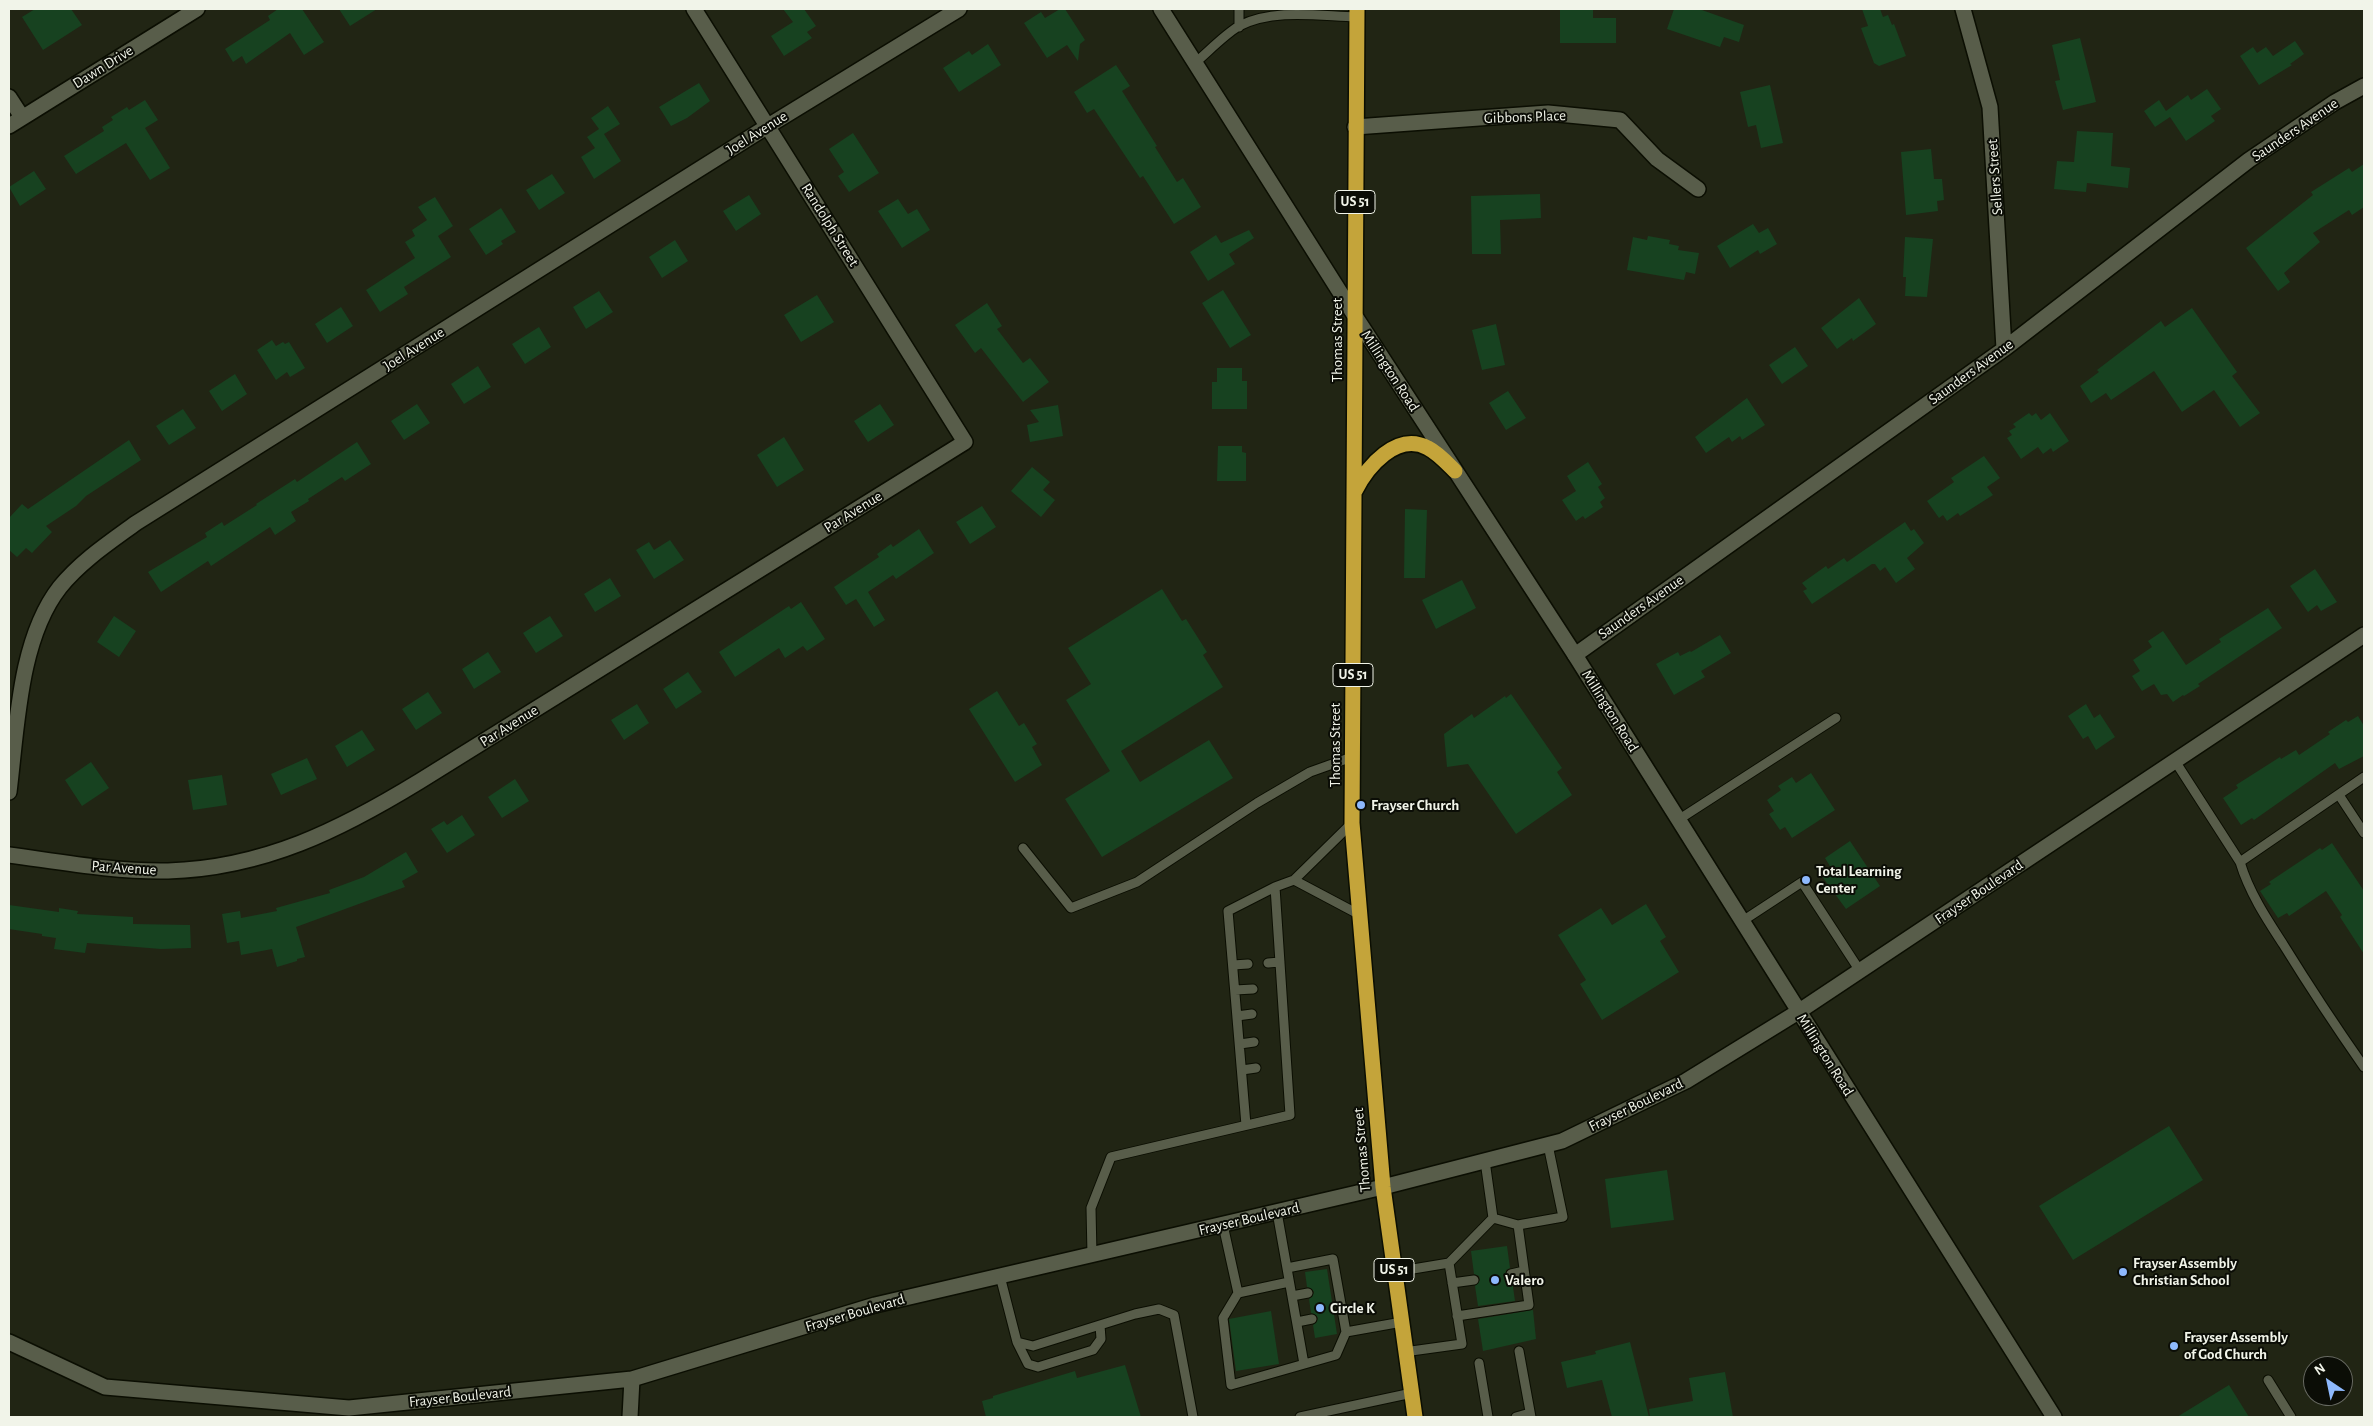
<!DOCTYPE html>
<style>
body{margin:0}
#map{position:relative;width:2373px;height:1426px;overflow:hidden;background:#212514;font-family:"Alegreya Sans",sans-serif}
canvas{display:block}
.frame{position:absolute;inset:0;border:10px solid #f1f4e9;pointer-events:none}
.north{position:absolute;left:2303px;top:1356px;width:50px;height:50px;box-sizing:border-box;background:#0b0d06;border:1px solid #676961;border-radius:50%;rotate:326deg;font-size:14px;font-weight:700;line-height:20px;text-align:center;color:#f1f4e9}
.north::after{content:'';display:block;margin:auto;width:18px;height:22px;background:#8eb9fd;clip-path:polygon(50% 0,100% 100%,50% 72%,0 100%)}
</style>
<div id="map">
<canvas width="2373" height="1426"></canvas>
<div class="frame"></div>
<div class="north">N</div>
</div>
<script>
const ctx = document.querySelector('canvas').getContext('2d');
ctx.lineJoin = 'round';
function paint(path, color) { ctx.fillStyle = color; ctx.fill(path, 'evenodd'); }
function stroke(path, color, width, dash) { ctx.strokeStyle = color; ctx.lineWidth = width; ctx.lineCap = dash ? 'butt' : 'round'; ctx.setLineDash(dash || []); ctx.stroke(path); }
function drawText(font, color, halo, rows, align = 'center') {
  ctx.font = font + ' "Alegreya Sans",sans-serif'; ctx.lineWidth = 4; ctx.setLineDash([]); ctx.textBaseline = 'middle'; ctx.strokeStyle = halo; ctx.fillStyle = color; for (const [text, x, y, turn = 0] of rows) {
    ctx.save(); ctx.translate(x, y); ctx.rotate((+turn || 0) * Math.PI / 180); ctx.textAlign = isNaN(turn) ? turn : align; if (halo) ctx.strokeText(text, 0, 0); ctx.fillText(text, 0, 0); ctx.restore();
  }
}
paint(new Path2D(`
 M35,9h36l11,16 -39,25 -21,-33z
 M278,9h24l22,33 -20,13 -14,-22 -44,31 -4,-8 -9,6 -8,-13 45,-29 -2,-4z
 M339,9h38l-27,17z
 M783,9h21l12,17 -9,6 5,6 -28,18 -13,-20 22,-14z
 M1060,9h5l20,31 -5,4 -2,17 -11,-16 -20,13 -23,-35 17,-11 4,6z
 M1560,9h33v9h23v25h-56z
 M1674,9h25l45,16 -5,17 -15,-5 -4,10 -53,-18z
 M1862,9h18l3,8 5,-2 4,10 2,-1 12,32 -27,10 -5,-3 -13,-35 7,-2z
 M2080,38l16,64 -33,8 -8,-29 5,-1 -8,-35z
 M2295,41l9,13 -14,10 2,1 -33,20 -19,-29 13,-9 4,6 9,-6 7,9z
 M988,44l13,21 -42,27 -16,-24 26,-17 3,4z
 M1116,65l14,21 -8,5 35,55 -2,1 22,35 6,-4 18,29 -27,17 -31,-48 -3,2 -46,-69 -7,4 -13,-21z
 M699,83l11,18 -23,17 -16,8 -12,-19z
 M1770,85l13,58 -22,5 -5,-23 -8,2 -8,-35z
 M2207,89l14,20 -10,7 4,5 -29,20 -16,-24 -15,10 -11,-16 15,-11 7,11 22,-16 3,5z
 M145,100l13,20 -13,8 25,40 -20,12 -24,-37 -50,31 -12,-18 40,-25 -2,-4 11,-7 -2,-3 16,-10 2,3z
 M608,106l12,18 -16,10 17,27 -27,18 -13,-22 14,-9 -8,-11 12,-8 -8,-11z
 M2077,131l36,2 -2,33 19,2 -2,20 -41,-5 -1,9 -32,-3 3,-28 17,1z
 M853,133l26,40 -30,19 -11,-16 6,-4 -15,-23z
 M1931,149l3,30h8l2,21 -7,1 1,10 -32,4 -5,-63z
 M2364,164v43l-12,8 -3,-5 -36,23 7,9 -36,31 6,9 -12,9 -32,-43 67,-53 -2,-3 38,-24 3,4z
 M34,171l12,18 -26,17 -11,-19z
 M552,174l13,19 -26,17 -13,-20z
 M1540,194l1,24 -41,2 1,34h-29l-1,-58z
 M749,195l12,19 -25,17 -13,-20z
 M435,197l18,29 -15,10 13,21 -47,30 4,7 -28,18 -14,-22 49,-32 -10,-16 10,-6 -3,-6 15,-10 -9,-13z
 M898,199l10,15 9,-5 13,21 -28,18 -24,-37z
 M501,208l15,24 -15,9 2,3 -17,11 -17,-26z
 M1753,224l6,9 9,-5 9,16 -17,10 -2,-4 -28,18 -13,-22z
 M1249,230l5,8 -25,16 6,10 -27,17 -18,-29 26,-17 5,8z
 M1648,236l22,4 -1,4 10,2 -1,4 21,3 -4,21 -9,-2 -2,8 -57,-10 6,-33 14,3z
 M1905,237l28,2 -6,58 -22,-1 1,-19h-3z
 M675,240l13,21 -26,17 -13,-21z
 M1223,290l28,45 -21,13 -28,-45z
 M599,291l14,21 -27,17 -13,-22z
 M817,295l17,27 -33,20 -17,-27z
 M1859,298l17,26 -23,17 -1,-3 -15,11 -16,-21z
 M987,303l15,23 -5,3 26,34 7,-5 19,24 -26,20 -42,-54 -6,5 -20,-28z
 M341,307l12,19 -26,17 -12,-19z
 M2192,308l45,64 -5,4 28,37 -20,14 -26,-37 -32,22 -28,-41 -43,29 -5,-7 -15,10 -11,-17 19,-14 -2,-2 64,-49 4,6z
 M1496,324l9,41 -23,5 -10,-40z
 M539,327l12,20 -26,17 -13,-20z
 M272,340l4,6 7,-4 2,2 4,-2 16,26 -15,9 -3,-5 -11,8 -19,-30z
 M1795,347l13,19 -26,18 -13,-19z
 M478,366l13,21 -27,17 -13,-20z
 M1217,368h25v13h5v28h-35v-27h5z
 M235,374l12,20 -25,17 -13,-20z
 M1508,391l18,27 -20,12 -17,-27z
 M1747,398l18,27 -23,15 -2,-4 -8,6 -3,-5 -23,16 -11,-16z
 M417,404l13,19 -26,17 -13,-19z
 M880,404l14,21 -26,17 -14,-21z
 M1058,405l5,31 -33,6 -3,-17 12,-3 -9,-12z
 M183,409l13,19 -27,17 -13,-19z
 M2029,413l3,3 4,-3 5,7 9,-7 19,28 -16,11 -2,-4 -8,6 -5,-7 -17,12 -14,-21 5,-3 -3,-4 7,-4 -3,-3z
 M784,437l20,33 -27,17 -20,-32z
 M129,440l12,20 -55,36 -10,10 -30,20 6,6 -20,21 -6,-5 -9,9 -8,-7v-32l13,-14 6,5z
 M357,442l14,22 -26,17 -3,-4 -34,22 1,2 -18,11 5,9 -21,14 -5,-8 -59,39 -3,-5 -47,31 -13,-20 59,-35 -2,-4 17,-11 2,4 33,-21 -1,-1 39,-25 2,3z
 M1218,446h24v6l4,1v28h-29z
 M1984,456l16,22 -13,9 6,8 -33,21 -2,-3 -11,8 -4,-6 -4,3 -12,-17 27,-19 -3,-4z
 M1588,462l14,22 -4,3 7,11 -5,4 3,5 -18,12 -2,-3 -7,5 -14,-21 14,-9 -9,-15z
 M1032,467l18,15 -7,8 12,10 -14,17 -30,-26z
 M982,506l14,21 -26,17 -14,-22z
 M1405,509l22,1 -2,68h-21z
 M1905,522l6,9 3,-2 10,14 -17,15 8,11 -19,14 -11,-16 -5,4 -5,-7h-3l-60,40 -9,-13 4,-2 -5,-6 24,-17 2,3 16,-11 3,4z
 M919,529l15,24 -38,26 -3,-4 -25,17 17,28 -11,7 -18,-28 -10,6 -12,-18 45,-30 -2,-3 14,-10 2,3z
 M670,540l14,20 -30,19 -18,-29 13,-8 5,8z
 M2315,569l22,33 -16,9 -4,-6 -9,7 -18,-26z
 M610,578l11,18 -26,16 -11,-18z
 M1462,580l14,28 -40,21 -14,-29z
 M1162,589l20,32 4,-2 21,33 -4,3 20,32 -102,64 19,31 69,-42 24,38 -131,79 -37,-58 45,-28 -44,-71 25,-16 -23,-36z
 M801,602l24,37 -18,12 -4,-5 -18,12 -6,-10 -44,29 -16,-25 70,-46 2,3z
 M2268,608l14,20 -84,56 2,2 -16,10 -1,-1 -10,7 -6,-8 -6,1 -7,-11 -12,7 -10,-15 8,-5 -7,-11 19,-13 -4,-6 15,-10 23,34 35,-23 -2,-3z
 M114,616l22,15 -17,26 -22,-15z
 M550,616l13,20 -27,17 -13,-20z
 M1720,635l11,18 -30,18 4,6 -31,18 -18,-31 22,-12 2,4 10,-5 1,1z
 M488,652l13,20 -27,17 -12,-20z
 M688,672l14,20 -26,17 -13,-20z
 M997,691l22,35 5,-3 13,21 -5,3 10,18 -27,17 -46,-73z
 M428,692l14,21 -26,17 -14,-21z
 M1511,694l51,74 -5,4 15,23 -56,39 -48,-70 -21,3 -3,-33 28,-20 2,4 31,-22 1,2z
 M637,704l12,19 -25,17 -13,-20z
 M2086,704l8,14 6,-4 15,23 -19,13 -8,-14 -5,3 -15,-23z
 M2358,716l6,10v30l-25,13 -4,-6 -81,57 -2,-2 -11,7 -18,-27 15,-10 -2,-3 44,-28 1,2 15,-9 3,5 31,-21 -2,-2 18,-12 2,2z
 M362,730l13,20 -28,17 -12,-21z
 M307,758l10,21 -36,16 -10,-21z
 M91,762l18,26 -27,18 -17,-26z
 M1811,773l24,37 -43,28 -7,-11 -5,3 -11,-16 5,-3 -7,-11 14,-10 -3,-4 14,-9 4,6z
 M222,775l5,30 -34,5 -5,-30z
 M515,779l14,22 -27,17 -14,-21z
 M462,815l13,20 -28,18 -16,-24 13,-8 3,4z
 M1850,841l30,45 -34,23 -25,-34 10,-7 -6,-10z
 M2332,843l32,48v63l-24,-37 2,-2 -16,-24 -37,25 -2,-3 -9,5 -18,-27 11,-7 -2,-2 51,-34 2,2z
 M406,852l12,20 -16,9 3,6 -109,40 9,30 -8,2v2l-20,6 -5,-18 -31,6 -2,-14 -12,2 -5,-29 18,-3 1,7 36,-7 -1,-3 54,-15 -1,-3 35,-13z
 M1646,904l20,33 -6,4 19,31 -77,48 -22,-36 6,-4 -28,-45 43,-27 11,17z
 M9,905l50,7v-4l19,3 -1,3 56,3v7l57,1 1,23 -30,1 -74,-6 -2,10 -31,-4 2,-11 -14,-2v-2l-33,-5z
 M2169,1126l34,54 -130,80 -34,-54z
 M1667,1170l7,50 -63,8 -6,-49z
 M1507,1246l3,22 -4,2 -1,5 2,4 5,1 3,21 -37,5 -3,-20 5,-6 -1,-4 -5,-2 -3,-23z
 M1327,1269l10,65 -22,4 -2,-13 3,-2 2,-5 -2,-3 -5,-2 -2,-14 3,-2 2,-5 -2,-3 -5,-2 -2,-15z
 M1533,1310l3,29 -53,12 -5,-32z
 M1271,1311l8,53 -43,7 -7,-52z
 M1630,1342l19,75h-37l-10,-37 -35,8 -6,-26 35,-8 -1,-3z
 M1125,1365l16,52h-155l-4,-16 11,-3v-2l82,-25 2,7z
 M1725,1372l8,45h-83l-1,-8 44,-8 -4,-23z
 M2229,1385l20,32h-72z`), '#174220');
const lane = new Path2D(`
 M1239,27v-18
 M1195,63c14,-12 29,-28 44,-37 35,-18 80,-10 117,-9
 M2175,761l65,101 124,-85
 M2339,795l25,38
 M1678,820l158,-102
 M1023,848l48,60 66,-26 120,-79 53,-31 42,-15
 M2240,862c9,30 26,56 43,82 26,42 53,83 81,123
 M1294,880l66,35
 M1741,922l61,-40 58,89
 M1268,963l12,-1
 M1233,965l15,-1
 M1235,990l18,-1
 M1237,1016l15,-2
 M1240,1044l14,-2
 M1242,1070l14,-2
 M1246,1125l-18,-214 47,-24
 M1277,1212l27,152
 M1223,1225l15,68 -15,25 8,67 105,-30 10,-23 56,-10
 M1518,1225l45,-8 -15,-72
 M1092,1255l-1,-47 20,-51 179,-42 -15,-228 19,-7 58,-57
 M1449,1263l44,-45 -8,-57
 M1287,1268l46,-9 13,73
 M1395,1272l54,-9 13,81 -58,8
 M1511,1274l13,-3
 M1000,1276l17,66 16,4 102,-32 24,-5 15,6 19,102
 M1452,1283l22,-3
 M1238,1293l51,-11
 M1292,1296l16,-3
 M1457,1316l72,-11 -11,-80 -25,-7
 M1297,1322l15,-3
 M1017,1342l11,22 10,3 55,-17 8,-11 -1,-14
 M1519,1351l12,66
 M1479,1363l9,54
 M2268,1380l23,37
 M1300,1417l112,-24
 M1516,1417l14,-4`);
const street = new Path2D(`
 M1963,9l27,98 14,242
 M9,97l13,20
 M9,126l188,-117
 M1355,127l193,-14 72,7 37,39 41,30
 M1575,655l429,-306 245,-189 86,-58 29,-16
 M9,792c8,-64 10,-153 51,-205 21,-26 50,-45 76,-64l632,-397 191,-117
 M9,855c52,7 106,17 159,16 96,-3 172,-41 252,-90l545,-339 -271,-433
 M9,1342l96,45 244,21 283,-29 243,-74 508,-118
 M630,1417l2,-38`);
const secondary = new Path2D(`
 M1161,9l194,307 220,339 479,762
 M1383,1187l179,-46 124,-60 112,-69 566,-377`);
const highway = new Path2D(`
 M1357,9l-5,814 31,364 32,230
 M1355,491c12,-24 42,-60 73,-43 10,5 19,15 27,23`);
stroke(lane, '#0b0e02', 11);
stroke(street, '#0b0e02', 18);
stroke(secondary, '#0b0e02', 18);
stroke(highway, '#0b0e02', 18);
stroke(lane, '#585d4a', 9);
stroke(street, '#585d4a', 15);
stroke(secondary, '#585d4a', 15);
stroke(highway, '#c4a43a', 15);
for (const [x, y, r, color] of [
 [1361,805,5,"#8eb9fd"],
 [1806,880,5,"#8eb9fd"],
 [2123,1272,5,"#8eb9fd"],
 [1495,1280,5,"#8eb9fd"],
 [1320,1308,5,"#8eb9fd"],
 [2174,1346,5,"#8eb9fd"]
]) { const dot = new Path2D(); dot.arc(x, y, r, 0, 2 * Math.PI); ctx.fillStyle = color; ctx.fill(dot); stroke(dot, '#0b0d06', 2); }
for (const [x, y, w] of [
 [1355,202,40],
 [1353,675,40],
 [1394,1270,40]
]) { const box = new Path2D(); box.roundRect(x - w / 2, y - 11.5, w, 23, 4); ctx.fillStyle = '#0b0d06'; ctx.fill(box); stroke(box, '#f1f4e9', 1); }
drawText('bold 14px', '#f1f4e9', null, [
 ["US 51",1355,202],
 ["US 51",1353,675],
 ["US 51",1394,1270]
]);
drawText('15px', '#f1f4e9', '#0b0d06', [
 ["Dawn Drive",103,67,-32],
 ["Gibbons Place",1525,117,-2],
 ["Saunders Avenue",2295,130,-34],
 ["Joel Avenue",757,133,-32],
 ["Sellers Street",1995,177,-94],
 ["Randolph Street",830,225,58],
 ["Thomas Street",1337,340,-90],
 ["Joel Avenue",414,349,-32],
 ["Millington Road",1390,371,57],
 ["Saunders Avenue",1971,372,-36],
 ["Par Avenue",853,512,-32],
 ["Saunders Avenue",1641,607,-35],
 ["Millington Road",1610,711,58],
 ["Par Avenue",509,726,-32],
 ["Thomas Street",1335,745,-90],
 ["Par Avenue",124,868,4],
 ["Frayser Boulevard",1979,892,-34],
 ["Millington Road",1825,1055,58],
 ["Frayser Boulevard",1636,1105,-26],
 ["Thomas Street",1362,1150,-95],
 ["Frayser Boulevard",1249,1219,-13],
 ["Frayser Boulevard",855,1313,-16],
 ["Frayser Boulevard",460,1397,-6]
]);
drawText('bold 15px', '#f1f4e9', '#0b0d06', [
 ["Frayser Church",1371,805],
 ["Total Learning",1816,871],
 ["Center",1816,888],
 ["Frayser Assembly",2133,1263],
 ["Christian School",2133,1280],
 ["Valero",1505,1280],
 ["Circle K",1330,1308],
 ["Frayser Assembly",2184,1337],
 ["of God Church",2184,1354]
], 'left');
</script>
